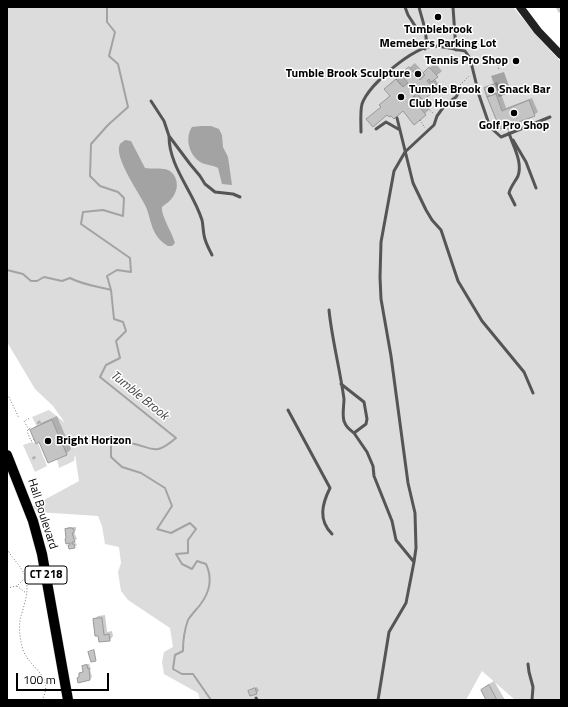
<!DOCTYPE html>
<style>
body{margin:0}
#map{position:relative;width:568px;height:707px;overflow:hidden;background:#fff;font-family:"Titillium Web",sans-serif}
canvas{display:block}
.frame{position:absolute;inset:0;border:8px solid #000;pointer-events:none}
.scale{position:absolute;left:16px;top:673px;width:93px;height:18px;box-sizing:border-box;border:2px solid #000;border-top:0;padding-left:5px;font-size:12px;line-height:14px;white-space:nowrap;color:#000;-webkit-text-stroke:3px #fff;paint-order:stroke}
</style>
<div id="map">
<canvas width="568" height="707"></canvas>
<div class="frame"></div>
<div class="scale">100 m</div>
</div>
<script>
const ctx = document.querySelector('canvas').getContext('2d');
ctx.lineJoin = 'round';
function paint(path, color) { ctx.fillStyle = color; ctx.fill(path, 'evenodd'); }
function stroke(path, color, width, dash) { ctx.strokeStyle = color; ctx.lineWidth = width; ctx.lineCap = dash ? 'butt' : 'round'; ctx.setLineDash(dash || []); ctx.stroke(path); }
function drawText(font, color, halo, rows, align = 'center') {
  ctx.font = font + ' "Titillium Web",sans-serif'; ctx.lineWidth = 3; ctx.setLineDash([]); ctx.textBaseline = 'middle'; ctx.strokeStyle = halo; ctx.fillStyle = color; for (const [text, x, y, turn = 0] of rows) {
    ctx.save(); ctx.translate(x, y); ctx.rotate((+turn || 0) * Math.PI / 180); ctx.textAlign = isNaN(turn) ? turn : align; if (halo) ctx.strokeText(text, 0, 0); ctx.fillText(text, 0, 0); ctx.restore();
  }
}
paint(new Path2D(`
 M7,7h506l27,32 21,23v638h-46l-33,-29 -16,29h-266l-2,-7 -34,-19 -2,-12 2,-10 9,-5 -3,-19 -42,-28 -7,-9 -3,-19 3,-9 -2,-16 -14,-3 -3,-18 -4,-10 -61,-4 -4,-6 46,-25 -4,-27 -1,7 -15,7 -2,-9 9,-4 -24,-30 -2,-2 -4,2 -4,-8 17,-7 16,13 -12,-17 -18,-17 -28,-47z
 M32,442l4,2 2,-1 9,23 -12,6 -12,-27z`), '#dcdcdc');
paint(new Path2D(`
 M504,72l7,20 -12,5 -8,-21z
 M201,126h10l8,3 3,6 1,12 5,10 4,28 -10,-1 -4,-16c-5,-3 -11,-3 -16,-5 -12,-6 -18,-24 -10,-36z
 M125,140l6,1 14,27c6,1 12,0 19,1 11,1 16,15 11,24 -3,7 -8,10 -13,14 -1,9 10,25 13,36l-3,3h-4c-17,-10 -16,-24 -22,-39 -6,-13 -33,-50 -26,-63 1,-1 4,-3 5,-4z`), '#a3a3a3');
paint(new Path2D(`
 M557,7h4v6l-1,-1 -1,1 -3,-5z
 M519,58v4l-5,1v-4z
 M415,63l9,10 11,-10 7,8 -8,7 5,7 -17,15 8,9 -15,14 -12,-14 -30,5 9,-8 3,-6 6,-5 -1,-11z
 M497,82l9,26 26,-10 6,14 -4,3 -17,6v2l-3,3 -6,2 -1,-3 -7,3 -15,-40z
 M57,416l14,33 -5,5 -26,-13 -9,-11 6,-5v-3l3,-2 1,3z
 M35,456l1,2 -3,2 -1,-3z
 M68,527h8v3l-2,2 3,7 -3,2 3,4 -3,2 -5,-2 2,-1 -4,-6 -1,-8z
 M105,615l2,17 5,-1 1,5 -3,4 -10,1 -6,-22 4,-3z
 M85,664h4l2,5 -1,1 2,7 -2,2 -10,-3v-2l4,-3 -1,-4z
 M494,681l11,19h-17l-6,-10 5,-5z
 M257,687l2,4 -8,4 -1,-4z`), '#0003');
stroke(new Path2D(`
 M107,7v15l8,10 -6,24 9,8 10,43 -20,18 -17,19 -1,32 10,10 18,6 6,6 -1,18 -20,-6 -20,2 -2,12 49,34 1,14 -14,-2 -10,6 4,14 3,29 9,3 3,9 -10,10 4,17 -14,7 -6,12 76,61c-22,19 -23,9 -46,5 -6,-1 -13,0 -19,1v13l11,10 19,6 24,15 7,18 -15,23 14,4 19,-10 6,6 -8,11v13l-12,1 6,10 10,5 5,-8 9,3c7,15 4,28 -6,41 -4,5 -9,10 -12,15 -4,11 -5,20 -5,31l-8,4 -2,14 9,5h11l18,26
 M7,270l16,4 8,7h6l7,-4 18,4 8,-3c13,7 27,8 41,12`), '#a3a3a3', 2);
const building = new Path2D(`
 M409,67l11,13 5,-5 -2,-2 6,-6 9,10 -7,5 -2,-3 -2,2 8,9 -12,11 -6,-8 -5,5 14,17 -12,10 -11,-14 -9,8 -3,-3 -2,1 -2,-2 -14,12 -7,-8 15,-12 -2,-2 11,-9 -6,-7 12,-10 7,8 5,-4 -7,-9z
 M495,84l3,9 -11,4 -3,-9z
 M496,94l6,17 27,-11 6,16 -22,8 1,3 -6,3 -1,-4 -7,3 -13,-32z
 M52,420l15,35 -19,8 -9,-21 -3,2 -6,-14z
 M71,528l3,1v4h-2l3,9h-3v2h2l1,4 -6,1 -1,-4h2v-2l-4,1 -1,-5 1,-1 -1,-9z
 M102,618l2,17 5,-1 1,7 -11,1 -1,-6h-3l-2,-17z
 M94,650l2,11 -5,1 -3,-10z
 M87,665l1,4 1,-1 1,12 -12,3 -1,-5 2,-1v-4l4,-1 -1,-6z
 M489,685l8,15h-11l-5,-10z
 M255,688l2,6 -7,2 -2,-5z`);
paint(building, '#c4c4c4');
stroke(building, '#999', 1);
const primary = new Path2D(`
 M7,455l26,66 9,33 26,146`);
stroke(primary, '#dbdbdb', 11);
stroke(new Path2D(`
 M497,62l2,8
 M392,74l10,12
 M435,81l2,4 18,3
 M460,85l9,-9
 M464,90l8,1
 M414,96l19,17
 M420,120l5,8
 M7,395h1l11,23
 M30,428l-3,3 4,10 3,-2
 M29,430l-5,-9 6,-3
 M7,549c6,11 17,19 19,31 3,13 -2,25 -5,36 -3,11 -1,23 2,34 7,19 32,26 19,50
 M17,586l9,7
 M7,588l10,-2 8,-8`), '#777', 1, [1, 2]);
stroke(new Path2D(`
 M405,7l3,8 11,17
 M419,7c3,13 10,29 6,42
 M453,7l3,43
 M151,101l13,20 5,15 21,28 10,12 5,8 10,8 18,2 7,3
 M397,118l16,65 13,27 6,10 9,10 17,51 24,40 42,51 9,21
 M376,129l10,-7 14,8
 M361,132c0,-8 -1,-20 1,-28 7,-20 51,-57 72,-58 10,0 21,4 31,5l5,7 9,37 11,32 11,10 49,-20
 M509,133c4,13 14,29 9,43 -3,6 -7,10 -9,17l6,12
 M169,136c0,31 24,55 33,84 1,4 1,10 2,15 1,7 5,14 8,20
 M513,140l13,22 10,26
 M329,310c3,30 11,59 15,89 0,7 -2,15 0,22 2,6 5,8 10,12l12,-9 1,-5 -3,-17 -23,-18
 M288,410l42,78c-8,16 -12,32 2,46
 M354,433l13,19 6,14 1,10 18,45 4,19 18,22 -8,41 -17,29 -11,68
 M414,562l2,-14 -1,-35 -7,-30 -17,-127 -10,-57 -1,-22 1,-35 13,-71 11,-19 29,-27 3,-9 8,-11 11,-8 4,-7
 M528,664l1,8 4,15 -1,13
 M256,698l1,2`), '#555', 3);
stroke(new Path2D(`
 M520,7l18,24 23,24`), '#222', 8);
stroke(primary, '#000', 10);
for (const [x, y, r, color] of [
 [438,17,4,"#000"],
 [516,61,4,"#000"],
 [418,74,4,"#000"],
 [491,90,4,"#000"],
 [401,97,4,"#000"],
 [514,113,4,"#000"],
 [48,441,4,"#000"]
]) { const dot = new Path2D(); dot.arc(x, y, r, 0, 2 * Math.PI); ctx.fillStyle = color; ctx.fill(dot); stroke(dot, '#fff', 1.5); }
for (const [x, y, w] of [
 [46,575,42]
]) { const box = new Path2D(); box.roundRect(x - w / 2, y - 9, w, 18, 3); ctx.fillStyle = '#fff'; ctx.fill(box); stroke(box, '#000', 1); }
drawText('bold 11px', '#000', null, [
 ["CT 218",46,575]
]);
drawText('bold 12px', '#000', '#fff', [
 ["Tumblebrook",438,30,"center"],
 ["Memebers Parking Lot",438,44,"center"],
 ["Tennis Pro Shop",508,61,"right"],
 ["Tumble Brook Sculpture",410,74,"right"],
 ["Tumble Brook",409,90],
 ["Club House",409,104],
 ["Snack Bar",499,90],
 ["Golf Pro Shop",514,126,"center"],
 ["Bright Horizon",56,441]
], 'left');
drawText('12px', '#000', '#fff', [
 ["Hall Boulevard",42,514,72]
]);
drawText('italic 13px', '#444', '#fff', [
 ["Tumble Brook",139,396,39]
]);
</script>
